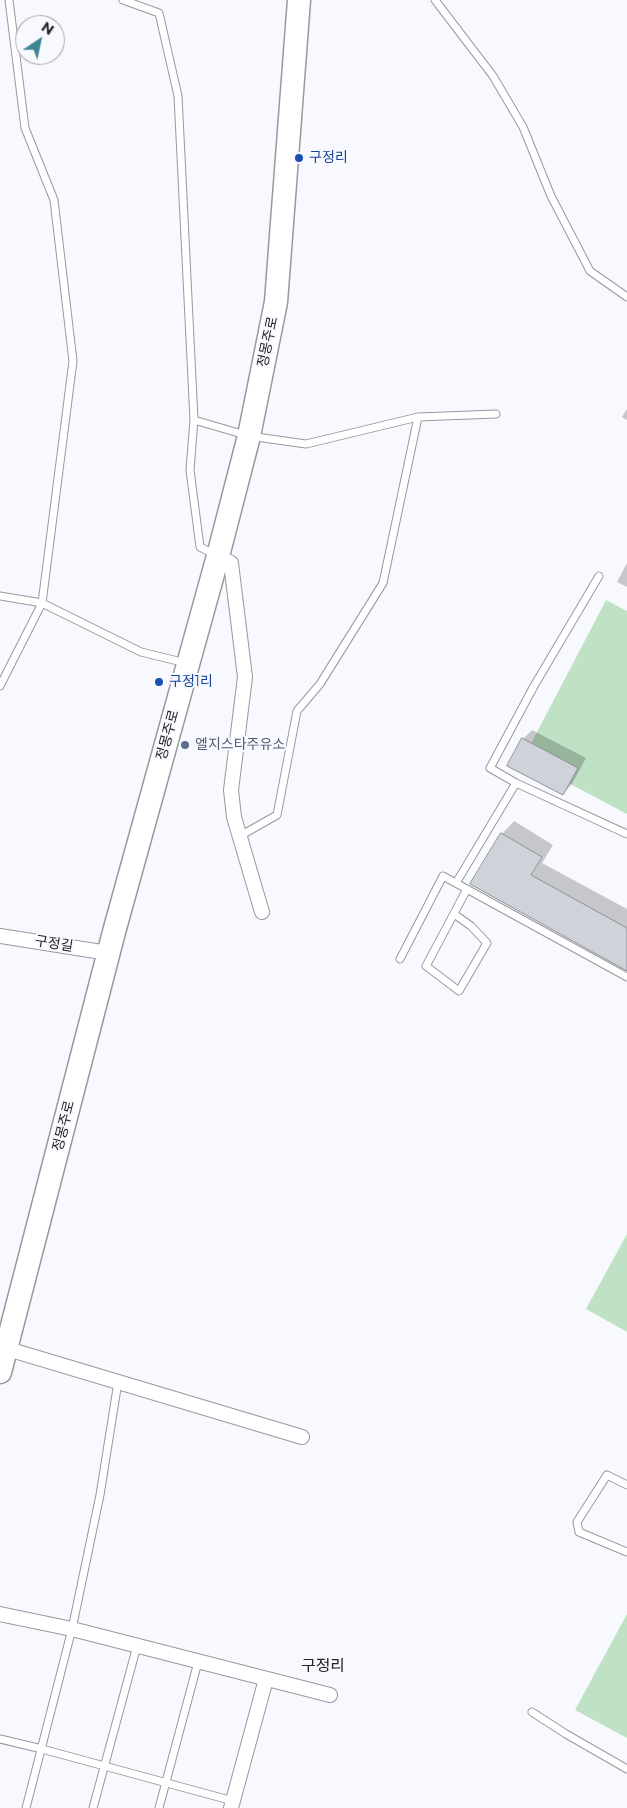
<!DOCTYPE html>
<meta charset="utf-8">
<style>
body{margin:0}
#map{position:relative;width:627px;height:1808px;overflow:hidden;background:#f8f9fe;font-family:Montserrat,sans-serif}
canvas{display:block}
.north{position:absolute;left:15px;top:15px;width:50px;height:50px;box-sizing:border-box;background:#f8f9fe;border:1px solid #a2a3a8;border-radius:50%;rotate:34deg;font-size:14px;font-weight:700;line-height:20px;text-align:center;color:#222326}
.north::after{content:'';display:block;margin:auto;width:18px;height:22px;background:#418693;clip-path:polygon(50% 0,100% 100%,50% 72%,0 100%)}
</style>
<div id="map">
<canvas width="627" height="1808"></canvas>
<div class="north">N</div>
</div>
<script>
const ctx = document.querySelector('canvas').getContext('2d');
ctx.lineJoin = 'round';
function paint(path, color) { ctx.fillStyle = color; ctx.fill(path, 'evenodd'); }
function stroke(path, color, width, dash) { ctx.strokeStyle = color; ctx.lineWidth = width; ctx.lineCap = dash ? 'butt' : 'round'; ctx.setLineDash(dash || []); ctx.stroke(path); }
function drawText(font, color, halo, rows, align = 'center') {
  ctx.font = font + ' Montserrat,"Noto Sans KR",sans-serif'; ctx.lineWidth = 4; ctx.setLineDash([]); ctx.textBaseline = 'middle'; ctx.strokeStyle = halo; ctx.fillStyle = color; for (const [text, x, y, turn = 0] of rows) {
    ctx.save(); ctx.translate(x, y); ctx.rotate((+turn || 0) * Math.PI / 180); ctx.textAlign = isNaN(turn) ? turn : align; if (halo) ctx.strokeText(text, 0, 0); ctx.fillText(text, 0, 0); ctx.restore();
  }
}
paint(new Path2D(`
 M606,600l21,11v203l-104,-55z
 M627,1234v98l-41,-23z
 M627,1614v124l-52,-28z`), '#bfe2c4');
paint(new Path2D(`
 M627,409v11l-5,-3z
 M627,563v24l-10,-5z
 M532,730l54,28 -14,26 -9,10 -40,-55z
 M514,821l39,24 -11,18 85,46v60l-156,-85 31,-50z`), '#0003');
const building = new Path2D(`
 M522,738l56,30 -15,27 -56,-29z
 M501,833l41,24 -11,18 96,53v43l-157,-87z`);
paint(building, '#d0d2d9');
stroke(building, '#8e9197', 1);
const lane = new Path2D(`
 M123,0l36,13 19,83 16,324 -4,50 10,77 14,7
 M435,0l58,76 30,51 28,69 39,75 37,26
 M194,420l55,16 57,8 112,-27 78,-3
 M599,576l-65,110 -44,82 26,15 111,51
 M0,596l42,7 99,49 45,11
 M0,686l42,-83 31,-242 -19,-161 -29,-72 -16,-128
 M240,836l37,-21 20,-104 23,-27 63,-101 35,-166
 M456,883l60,-100
 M454,914l17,12 16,17 -28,48 -33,-25 41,-77
 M400,959l43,-83 184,101
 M627,1485l-20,-10 -30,47 2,10 48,20
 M532,1712l34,22 61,35
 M0,1739l42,10 191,52
 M26,1808l46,-179 28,-134 18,-113
 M93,1808l44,-162
 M159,1808l39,-146`);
const street = new Path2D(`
 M218,556l13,7 14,114 -14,113 3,27 28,95
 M0,936l108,17
 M1,1347l301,90
 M0,1614l72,15 258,66
 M231,1808l35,-129`);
const primary = new Path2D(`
 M0,1372l114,-440 104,-376 31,-120 27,-134 23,-302`);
stroke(lane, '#9799a0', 9);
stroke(street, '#9799a0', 16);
stroke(primary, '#9799a0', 25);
stroke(lane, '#fff', 7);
stroke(street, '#fff', 14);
stroke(primary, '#fff', 22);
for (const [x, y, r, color] of [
 [299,158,5,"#1a4fb4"],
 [159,682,5,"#1a4fb4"],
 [185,745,5,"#5c6f8a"]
]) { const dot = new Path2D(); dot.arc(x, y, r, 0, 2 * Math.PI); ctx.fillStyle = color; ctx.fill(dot); stroke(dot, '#f8f9fe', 2); }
drawText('14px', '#164399', '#f8f9fe', [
 ["구정리",309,158],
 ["구정1리",169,682]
], 'left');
drawText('14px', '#222326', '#f8f9fe', [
 ["정몽주로",268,342,-78],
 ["정몽주로",168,735,-75],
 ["구정길",54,944,9],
 ["정몽주로",64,1126,-76]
]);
drawText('14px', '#4e5e75', '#f8f9fe', [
 ["엘지스타주유소",195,745]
], 'left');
drawText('16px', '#222326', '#f8f9fe', [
 ["구정리",323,1666]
]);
</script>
